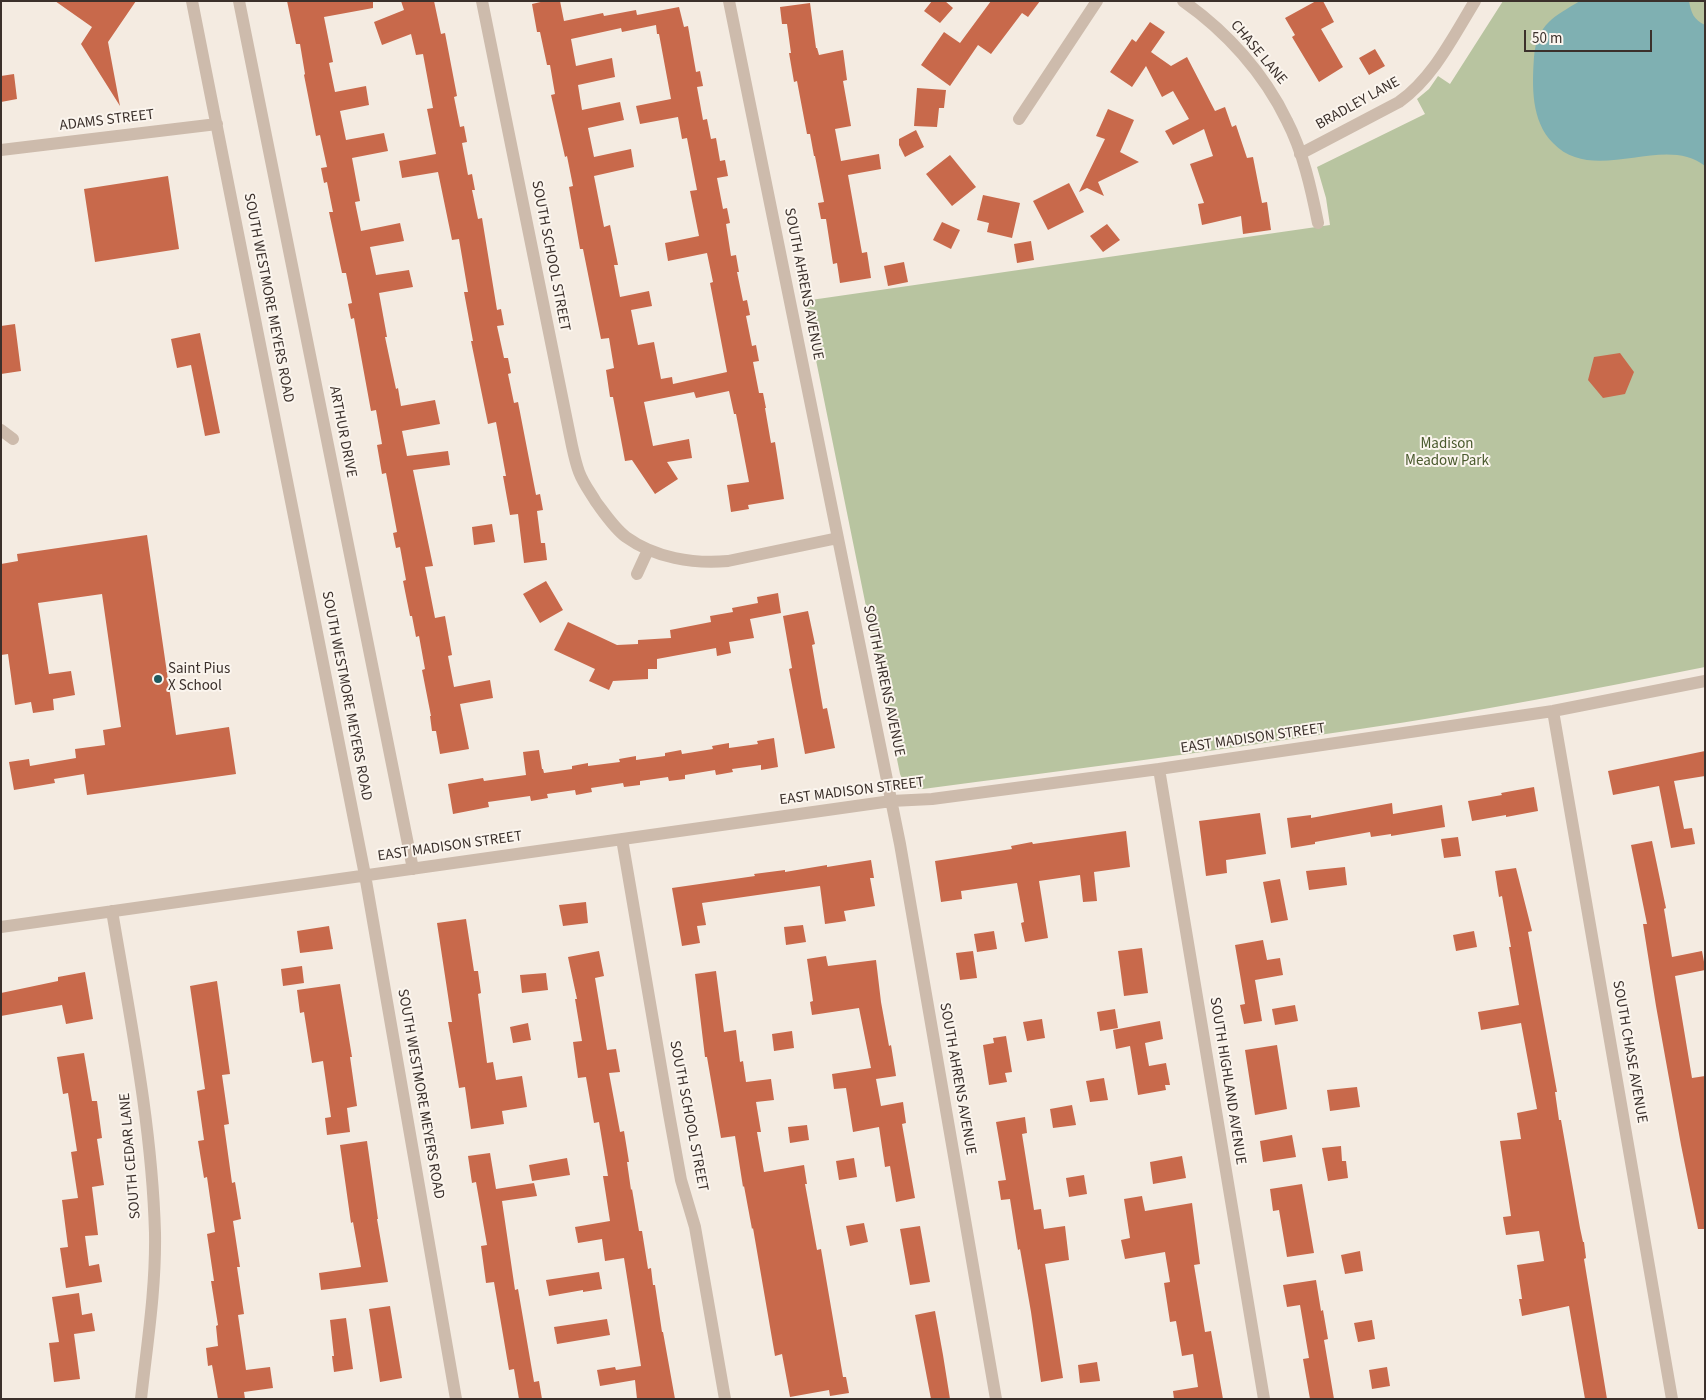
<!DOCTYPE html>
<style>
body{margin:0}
#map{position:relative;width:1706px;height:1400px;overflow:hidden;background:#f4ebe1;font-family:"Source Sans 3",sans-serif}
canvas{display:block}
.frame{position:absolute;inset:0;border:2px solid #3b302b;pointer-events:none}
.scale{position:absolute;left:1524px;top:30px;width:128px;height:22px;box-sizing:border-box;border:2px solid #3b302b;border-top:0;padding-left:6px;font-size:15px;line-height:18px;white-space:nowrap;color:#3b302b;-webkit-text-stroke:4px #fbf5ee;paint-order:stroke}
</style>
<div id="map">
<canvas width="1706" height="1400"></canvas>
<div class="frame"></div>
<div class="scale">50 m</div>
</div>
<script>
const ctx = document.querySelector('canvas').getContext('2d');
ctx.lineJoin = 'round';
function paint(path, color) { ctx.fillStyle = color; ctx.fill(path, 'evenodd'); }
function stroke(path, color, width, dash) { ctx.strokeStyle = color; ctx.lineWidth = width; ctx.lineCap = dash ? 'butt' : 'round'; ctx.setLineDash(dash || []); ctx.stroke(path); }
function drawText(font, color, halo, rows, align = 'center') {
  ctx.font = font + ' "Source Sans 3",sans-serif'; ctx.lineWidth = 4; ctx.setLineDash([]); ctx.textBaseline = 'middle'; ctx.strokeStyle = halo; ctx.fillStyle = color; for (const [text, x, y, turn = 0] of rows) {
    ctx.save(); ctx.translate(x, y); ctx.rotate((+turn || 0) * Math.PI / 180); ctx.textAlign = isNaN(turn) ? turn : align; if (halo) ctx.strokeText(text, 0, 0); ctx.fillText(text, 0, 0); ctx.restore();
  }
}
paint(new Path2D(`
 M1503,1h202v666c-115,23 -229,45 -345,62 -145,22 -291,41 -437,60h-13l-6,-6 -4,-9 -96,-473 526,-76 -4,-27 -9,-31 108,-53 -8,-15 12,-10 9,-13 12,8z`), '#b8c4a0');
paint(new Path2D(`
 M1580,1h109c2,12 5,19 16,24v141c-41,-33 -111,20 -152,-23 -22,-22 -21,-57 -19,-86 3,-33 21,-41 46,-56z`), '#7fb0b2');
paint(new Path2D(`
 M55,1h81l-28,41 12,64 -39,-62 11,-17z
 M287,1h86v7l-49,9 9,45 -4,1 6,29 31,-6 3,19 -29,6 6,29 38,-7 4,18 -36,7 8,43 -5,1 6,29 39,-8 4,18 -34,6 6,28 33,-5 4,17 -34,6 8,44h-2l11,52 2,-1 3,18 34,-6 5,24 -38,7 5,25 41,-5 2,14 -37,5 20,96 -8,1 10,51 10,-2 7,39 -4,1 6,31 36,-7 3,18 -33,6 9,45 -29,5 -4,-23h-4l-2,-15h1l-9,-46 3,-1 -6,-33 -3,1 -4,-21h-2l-7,-35 3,-1 -6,-33 -4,1 -3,-15 4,-1 -11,-59 -4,1 -5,-29 5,-1 -6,-34 -5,1 -17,-93 -3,1 -3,-15 4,-1 -6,-30h-4l-13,-61h4l-6,-30 -3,1 -3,-15 6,-1 -7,-32 -4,1 -12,-61 1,-1 -5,-30h-4z
 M401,1h33l7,33 4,-1 12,63 -3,1 6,30 4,-1 3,16 -5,1 6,32 4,-1 3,16h-3l6,29 4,-1 15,92 4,-1 3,16 -7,1 7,32h4l3,15 -3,1 6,29 4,-1 18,93 4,-1 3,16 -6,1 4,32h4l2,17 -23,3 -6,-49 -8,1 -7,-39h3l-10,-54 -8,2 -17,-83h2l-9,-49h4l-9,-53 -7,1 -14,-68 -36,6 -3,-17 37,-7 -9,-45 6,-1 -10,-54 -7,1 -5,-21 -29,11 -8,-23 30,-12z
 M545,1h15l4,20 39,-8 1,3 32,-6 1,5 42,-8 5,20 4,-1 8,46 4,-1 3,15 -6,1 6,33 4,-1 4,20 5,-1 4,23 5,-1 3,16 -11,2 6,31 4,-1 3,15 -4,1 5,32 5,-1 3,17h-2l6,29 4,-1 3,15 -4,1 6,30 4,-1 3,16 -6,1 6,31h4l3,15h-1l6,35 4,-1 9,57 -36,6 1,4 -18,3 -4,-27 22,-3 -13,-68h-2l-5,-23 -33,7 -2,-6 -50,10 9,44 36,-7 3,19 -25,4 11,17 -23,15 -23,-34 -7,1 -12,-64h-3l-4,-27 8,-2 -5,-30 -8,1 -18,-90h-3l-11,-62 4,-1 -6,-30 -2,1 -14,-62 4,-1 -5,-29h-3l-7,-33h-3l-5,-28zM656,25l1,9h2l12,65 -35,7 4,18 38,-7 4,22 5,-1 10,52 -7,1 9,45 -34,7 3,18 39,-8 6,29 -3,1 17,89 -54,12 -1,-7 -11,2 -7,-37 -16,3 -7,-35 21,-4 -3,-15 -29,6 -6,-32h4l-8,-40 -6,2 -10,-51 40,-9 -3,-18 -37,8 -6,-29 36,-8 -4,-18 -38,8 -4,-25 37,-8 -3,-19 -36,8 -5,-27 50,-11 1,4z
 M932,1h13l8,7 -13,15 -16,-12z
 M991,1h49l-12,16 -6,-4 -31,41 -13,-9 -28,41 -29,-21 23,-33 16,11z
 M1316,1h7l11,21 -13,7 22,38 -24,15 -27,-45 3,-2 -10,-17z
 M810,3l6,45h1l2,7 24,-5 4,30 -4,1 8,45 -16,3 6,32 38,-7 2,15 -33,6 14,78 5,-1 4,26 -31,5 -3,-20 -4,1 -7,-45h-5l-3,-16 6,-1 -9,-46h-1l-4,-22h-3l-10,-53 -3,1 -5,-29h2l-4,-29h-5l-2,-17z
 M1150,22l15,10 -14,20 20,14 16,-9 28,54 10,-4 7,20 4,-2 11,33 6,-1 9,46 5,-1 4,28 -28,4 -2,-18 -39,9 -4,-21 6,-1 -14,-39 23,-8 -9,-27 -31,16 -8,-14 24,-12 -16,-28 -11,6 -16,-31 -14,21 -22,-15 22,-33 4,3z
 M1375,49l10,17 -16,9 -10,-17z
 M14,74l3,25 -16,3v-26z
 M917,88l29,2 -2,18h-5l-2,19 -23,-1z
 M1108,109l26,11 -14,32 19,10 -41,20 6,14 -17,-8 -8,4 26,-53 -9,-3z
 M916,130l8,17 -19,10 -6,-12v-6z
 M950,155l26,32 -24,19 -26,-32z
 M168,176l11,73 -84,13 -11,-73z
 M1069,183l15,29 -36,18 -15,-29z
 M983,195l37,8 -8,35 -25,-6 2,-9 -12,-3z
 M942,222l18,8 -9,19 -18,-9z
 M1107,224l13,16 -17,12 -13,-16z
 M1031,241l3,19 -17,3 -3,-19z
 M904,262l4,20 -20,4 -4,-20z
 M15,324l6,47 -20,3v-48z
 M200,333l20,100 -15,3 -14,-71 -14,3 -6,-29z
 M1620,353l14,19 -9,22 -22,4 -15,-18 6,-23z
 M492,524l3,18 -21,3 -2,-18z
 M147,535l29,200 53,-8 7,47 -149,21 -3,-21 -30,5 1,4 -41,7 -5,-28 20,-3 1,7 46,-8 -1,-9 30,-4 -2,-15 18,-3 -19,-133 -64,9 11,71 22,-3 4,24 -22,4 1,11 -21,3 -2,-11 -16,3 -7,-51 -7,1v-91l17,-3 -1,-7z
 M546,581l17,29 -23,13 -17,-29z
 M778,593l3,20 -31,6 4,19 -25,4 2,11 -14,3 -1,-8 -59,11v10h-9v10l-35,2 -4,9 -20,-9 6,-12 -41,-19 14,-28 49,23 21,-1v-4l33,-2 -1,-8 41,-8 -1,-6 23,-4 -1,-4 26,-5 -1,-6z
 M808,611l7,33 -3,1 11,64 4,-1 8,40 -30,6 -16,-85 3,-1 -9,-52z
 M774,738l4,29 -17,3v-5l-29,4 1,3 -17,3 -1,-5 -30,5v4l-16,2 -1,-4 -28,4v4l-16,2 -1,-4 -32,5 1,4 -16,3 -1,-5 -28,4 1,4 -17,3 -1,-5 -42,6 1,5 -36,7 -5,-30 35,-6 1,3 42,-6 -3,-23 16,-2 3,19h1l1,4 28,-4v-3l16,-3v3l32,-4 -1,-3 17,-3v4l29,-4v-3l16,-3 1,4 31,-5 -1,-3 17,-3v5l29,-4 -1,-3z
 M1705,751v25l-31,5 10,48 8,-1 3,16 -24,4 -12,-62 -46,9 -5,-24z
 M1534,787l4,24 -32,6v-2l-34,6 -4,-20 34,-6 -1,-2z
 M1392,803l1,11 49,-9 3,22 -54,9v-2l-20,3 -1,-5 -55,10v2l-24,4 -4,-30 24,-3v3z
 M1260,813l6,41 -40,6 1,13 -21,3 -7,-55z
 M1126,831l4,36 -36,5 3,29 -14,1 -3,-27 -41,6 9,57 -23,4 -4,-19 3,-1 -7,-39 -56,8 1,8 -21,3 -6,-41 77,-12 -1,-3 21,-4 1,2z
 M1458,837l3,19 -17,2 -3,-19z
 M1652,841l14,67 -2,1 8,48 30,-6 3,16v3l-30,6 17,102 13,-2v153h-7l-17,-84 -25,-139 -13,-82h4l-16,-79z
 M871,860l3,18h-4l5,28 -31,5 2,10 -21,3 -5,-38 -118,17 4,22 -9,1 3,17 -18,3 -10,-58 83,-12 -1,-2 31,-4v2l42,-7v2z
 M1345,867l2,18 -38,5 -3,-19z
 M1516,868l16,63 -4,1 29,160h-2l4,28h2l19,108 3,14h1l2,16 -2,1 23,140h-22l-16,-93 -47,10 -3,-17h3l-5,-34 27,-4 -5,-30 -33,4 -3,-18 8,-1 -11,-75 21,-2 -4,-26 20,-4 -16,-86 -40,7 -3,-18 41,-7 -10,-58h2l-9,-51 -3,1 -4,-26z
 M1280,879l8,41 -17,3 -8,-41z
 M586,902l2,21 -25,3 -4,-21z
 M466,919l8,52h4l3,22 -3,1 9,69 6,-1 3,18 26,-4 5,31 -25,4 2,13 -33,5 -6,-42 -6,1 -7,-43 -4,-23h4l-15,-99z
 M803,925l3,17 -20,3 -2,-18z
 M329,926l4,23 -33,4 -3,-22z
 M994,931l3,18 -20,3 -3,-18z
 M1474,931l3,16 -21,4 -3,-16z
 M1263,940l4,20 13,-2 3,17 -28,5 7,41 -18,3 -4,-19 5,-1 -10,-59z
 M1142,948l6,45 -24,3 -6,-45z
 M599,951l5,25 -9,2 12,72 9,-1 4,23 -11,1 11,59 4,-1 5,31h-2l4,28 1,-1 7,42h3l6,38 3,-1 2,17h2l7,47h1l12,67h-38l-2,-19 -35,6 -3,-16 18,-3 1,3 25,-4 -17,-108 -19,3 -3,-22 -24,4 -3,-16 35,-6 -7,-45h5l-9,-54 -5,1 -8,-46 -8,1 -5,-36 9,-1 -7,-42h2l-9,-42z
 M973,951l4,27 -17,2 -4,-27z
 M826,956l2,10 48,-6 5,42 8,44 2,-1 5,31 -20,3 5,27 22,-4 3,21 -4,1 13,74 -19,4 -6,-36 -5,1 -6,-40 -26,5 -7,-44 -12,1 -2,-15 39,-6 -12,-60 -47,7 -2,-13 3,-1 -6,-42z
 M302,966l2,17 -21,3 -2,-17z
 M716,971l8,61 12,-2 4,32 3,-1 3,21 25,-3 3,21 -18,2 5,30h-4l7,40 40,-7 3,19h-2l12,66 4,-1 22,128h3l3,16 -19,3 -1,-6 -39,7 -8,-43 -7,2 -22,-128 -1,1 -8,-43 -1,1 -8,-51 -14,2 -14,-81h-2l-10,-83z
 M85,972l8,47 -27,5 -4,-19 -61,11v-23l57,-12v-4z
 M546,973l2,17 -26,3 -2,-18z
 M217,981l13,93 -8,1 7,49 -5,1 8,58 3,-1 6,37 -8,2 7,46h-3l7,47 -6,1 8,55 24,-3 3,21 -29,4 1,7h-27l-6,-34 -4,1 -2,-18 12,-2 -2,-20 2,-1 -7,-44h3l-7,-47 8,-2 -8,-55 -3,1 -6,-37 6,-1 -7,-49 8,-2 -15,-103z
 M340,984l12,73h-2l7,49 -10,2 3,24 -23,3 -2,-17 6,-1 -8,-56 -11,2 -8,-51 -4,1 -3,-23z
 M1295,1005l3,16 -23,4 -3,-16z
 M1115,1009l3,19 -18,3 -3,-19z
 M1042,1019l3,19 -18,3 -4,-19z
 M1160,1021l3,18 -18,4 4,23 17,-3 4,22h-5l1,5 -28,5 -8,-49 -14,3 -3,-19z
 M528,1023l3,17 -18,3 -3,-16z
 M792,1031l2,17 -20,3 -2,-17z
 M1006,1036l6,36 -7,1 2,9 -18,3 -6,-40 11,-2 -1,-5z
 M1277,1045l10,64 -32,6 -10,-65z
 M84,1053l8,48h5l5,37 -5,1 7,46 -12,2 6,48 -13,1 4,30 10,-2 3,18 -36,6 -6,-40 8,-1 -6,-47 16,-2 -7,-46 6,-1 -9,-58 -5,1 -6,-37z
 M1104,1078l4,22 -18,2 -4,-21z
 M1357,1087l3,20 -30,4 -3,-21z
 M1072,1105l4,20 -23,3 -3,-19z
 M1025,1117l2,16 -5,1 12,76 7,-1 3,20 21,-3 4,34 -24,4 18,114 -22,4 -10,-70 -11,-63 -2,1 -8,-51 -9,1 -3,-19 8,-1 -10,-58z
 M807,1125l2,15 -19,3 -2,-16z
 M1292,1135l4,22 -33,5 -3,-21z
 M367,1141l11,78h-1l11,63 -67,8 -2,-17 42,-6 -8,-45 -2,1 -11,-78z
 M1341,1146l1,15h4l2,17 -20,3 -6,-33z
 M490,1153l6,36 38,-6 3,13 -35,5 13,89 3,-1 16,93 5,-1 3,18h-23l-5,-30 -5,1 -15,-88 -8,1 -5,-37 6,-1 -11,-63 -4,1 -4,-27z
 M1182,1156l4,22 -33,6 -3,-22z
 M567,1158l3,17 -38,6 -3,-16z
 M854,1158l3,19 -18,3 -3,-19z
 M1084,1175l3,19 -18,3 -3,-19z
 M1302,1184l12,69 -27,4 -8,-47 -6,1 -3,-22z
 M1142,1196l3,15 47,-8 8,61 -6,1 11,67 6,-1 12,68h-49l-1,-8 25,-4 -5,-33 -11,2 -6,-35 -6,1 -6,-39 6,-1 -5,-30 -40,7 -4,-19 9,-2 -6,-39z
 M864,1223l4,19 -18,4 -4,-20z
 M920,1226l10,56 -20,3 -10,-56z
 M1360,1251l3,20 -18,3 -4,-19z
 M599,1272l3,17 -19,3v-2l-34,6 -3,-16z
 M1316,1280l5,31 2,-1 5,29 -4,1 10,59h-24l-7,-40 6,-1 -9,-53 -13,2 -4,-22z
 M79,1293l3,22 10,-2 3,18 -21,3 6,45 -26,3 -5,-39 10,-1 -7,-45z
 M390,1306l12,72 -22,4 -11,-73z
 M935,1311l8,44 7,44h-19l-16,-84z
 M346,1318l7,51 -19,3 -2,-16h2l-4,-36z
 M607,1319l3,16 -53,9 -3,-17z
 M1372,1320l3,19 -17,3 -4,-19z
 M1097,1362l3,19 -20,2 -2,-18z
 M1387,1367l3,19 -18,3 -3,-19z`), '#c8694b');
stroke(new Path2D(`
 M192,1l173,874 91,524
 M239,1l174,868
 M482,1l90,445c2,9 4,18 7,26 4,11 11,20 17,30 9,12 18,26 30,35 29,21 67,27 102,24l110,-23
 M729,1l171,843 96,555
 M1183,1c43,30 81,72 104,120 16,31 24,67 31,102
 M1019,119l78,-118
 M1,150l216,-26
 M1300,154l99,-52c34,-24 54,-65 76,-101
 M1,430l12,9
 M637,574l11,-24
 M1553,711l119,688
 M1159,769l105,630
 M622,839l47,275 12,66 14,47 30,172
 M112,911c18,107 40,214 43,322 1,56 -8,111 -14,166
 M1,927l890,-126 41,-2 227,-30 394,-58 152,-30`), '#cdbbac', 12);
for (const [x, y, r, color] of [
 [158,679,5,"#1f5a5e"]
]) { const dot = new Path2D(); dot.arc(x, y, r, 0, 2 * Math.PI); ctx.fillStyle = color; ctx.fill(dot); stroke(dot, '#fbf5ee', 2); }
drawText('15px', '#3b302b', '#fbf5ee', [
 ["CHASE LANE",1258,53,50],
 ["BRADLEY LANE",1358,104,-29],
 ["ADAMS STREET",107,121,-7],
 ["SOUTH SCHOOL STREET",550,256,79],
 ["SOUTH AHRENS AVENUE",803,284,79],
 ["SOUTH WESTMORE MEYERS ROAD",268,298,79],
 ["ARTHUR DRIVE",342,432,79],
 ["SOUTH AHRENS AVENUE",883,681,78],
 ["SOUTH WESTMORE MEYERS ROAD",346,696,79],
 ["EAST MADISON STREET",1253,739,-8],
 ["EAST MADISON STREET",852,792,-7],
 ["EAST MADISON STREET",450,847,-8],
 ["SOUTH CHASE AVENUE",1629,1052,80],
 ["SOUTH AHRENS AVENUE",957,1079,80],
 ["SOUTH HIGHLAND AVENUE",1227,1081,81],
 ["SOUTH WESTMORE MEYERS ROAD",420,1094,80],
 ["SOUTH SCHOOL STREET",688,1116,79],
 ["SOUTH CEDAR LANE",131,1156,-95]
]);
drawText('15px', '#4a5a2e', '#fbf5ee', [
 ["Madison",1447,445],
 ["Meadow Park",1447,462]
]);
drawText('15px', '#3b302b', '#fbf5ee', [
 ["Saint Pius",168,670],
 ["X School",168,687]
], 'left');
</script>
